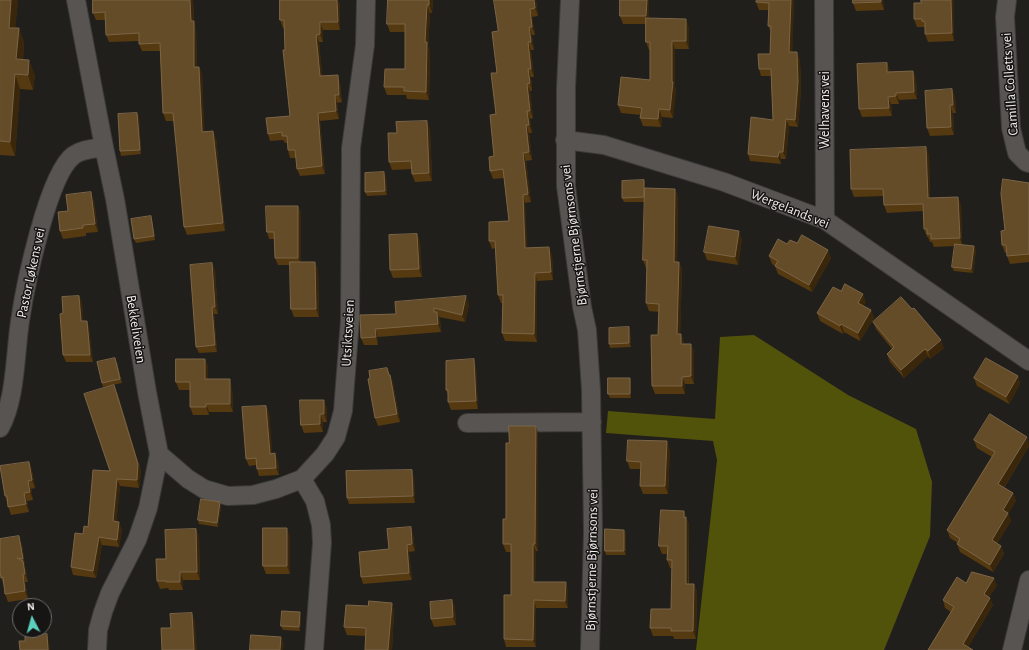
<!DOCTYPE html>
<meta charset="utf-8">
<style>
body{margin:0}
#map{position:relative;width:1029px;height:650px;overflow:hidden;background:#211f1c;font-family:"Alegreya Sans",sans-serif}
canvas{display:block}
.north{position:absolute;left:12px;top:598px;width:40px;height:40px;box-sizing:border-box;background:#171513;border:1px solid #6d6b6a;border-radius:50%;rotate:354deg;font-size:11px;font-weight:700;line-height:16px;text-align:center;color:#efedec}
.north::after{content:'';display:block;margin:auto;width:14px;height:18px;background:#5bcebc;clip-path:polygon(50% 0,100% 100%,50% 72%,0 100%)}
</style>
<div id="map">
<canvas width="1029" height="650"></canvas>
<div class="north">N</div>
</div>
<script>
const ctx = document.querySelector('canvas').getContext('2d');
ctx.lineJoin = 'round';
function paint(path, color) { ctx.fillStyle = color; ctx.fill(path, 'evenodd'); }
function stroke(path, color, width, dash) { ctx.strokeStyle = color; ctx.lineWidth = width; ctx.lineCap = dash ? 'butt' : 'round'; ctx.setLineDash(dash || []); ctx.stroke(path); }
function drawText(font, color, halo, rows, align = 'center') {
  ctx.font = font + ' "Alegreya Sans",sans-serif'; ctx.lineWidth = 3; ctx.setLineDash([]); ctx.textBaseline = 'middle'; ctx.strokeStyle = halo; ctx.fillStyle = color; for (const [text, x, y, turn = 0] of rows) {
    ctx.save(); ctx.translate(x, y); ctx.rotate((+turn || 0) * Math.PI / 180); ctx.textAlign = isNaN(turn) ? turn : align; if (halo) ctx.strokeText(text, 0, 0); ctx.fillText(text, 0, 0); ctx.restore();
  }
}
paint(new Path2D(`
 M754,335l94,60 68,34 16,53 -2,54 -46,114h-188l21,-190 -4,-19 -107,-8 2,-22 107,8 5,-82z`), '#52530b');
const minor = new Path2D(`
 M76,0l28,147 11,52 32,193 12,62 -11,54 -11,32 -27,53 -7,19 -5,18 -1,20
 M570,0l-4,88v98l16,121 5,23 4,60 2,142 -3,118
 M824,0l1,220
 M1007,0l-2,17 6,111 6,25 9,9 3,1
 M565,140l39,5 120,37 101,38 204,141
 M467,423l125,-1
 M0,428c16,-29 15,-74 20,-107 5,-34 28,-148 54,-166 8,-6 20,-6 30,-8
 M159,454l29,25 16,10 24,7 25,-1 23,-6 26,-10 23,-25 11,-17 7,-26 7,-91 1,-172 14,-103 1,-45
 M302,479l13,22 6,24 1,18 -8,107
 M1012,650l17,-70`);
stroke(minor, '#3c3b39', 20);
stroke(minor, '#575451', 18);
paint(new Path2D(`
 M0,0h18l-3,28h4l5,15 -1,17 12,15 -2,15 -13,-1 -5,67 -15,-1z
 M193,0l1,21 2,7 1,39h2l3,7 2,58 12,6 9,93 -38,4 -3,-8 -10,-106h-8l-3,-8 -3,-62h-18l-3,-7v-3l-30,1 -3,-7 -1,-15h-9l-3,-7z
 M408,0h25l-1,13h-2l-2,34 2,3 -1,50 -22,-1 -1,-4h-19l-3,-8 21,-18v-37h-15l-3,-8z
 M536,0l2,16 -6,1 3,18h-3l2,15h-3l3,27h-3l1,14h-2l3,27 -3,1 2,14h-3l3,27 -6,1 5,41 -6,1 2,45 25,6 1,26 -16,1v61l-32,-1 -3,-8 1,-30h-2l-3,-8 -3,-47 -3,1 -3,-8 20,-20 -5,-43 -11,1 -3,-8 4,-15 4,-125z
 M620,0l29,18 40,9v22h-14v38l1,3 -3,28 -11,-1 -1,10 -18,-1 -3,-8 1,-3 -20,-2 -3,-8 32,-25v-30h-1l-3,-8v-18h-23l-3,-8z
 M757,0h37l-2,52 8,8 1,30 -3,37 -9,-1 -3,33h-5v5l-31,-3 -2,-7 25,-34 -2,-44h-10l-2,-7 11,-15 1,-22 -3,-6 1,-16h-10l-3,-8z
 M883,0l1,10 -28,1 -3,-8z
 M954,0v41l-26,1 -3,-8v-5l-1,-2h-7l-3,-8 7,-16z
 M340,4v26h-17v12h-4l3,34 18,6 2,20 -5,1 2,16 -19,2 5,53 -25,2 -3,-7 -1,-11h-6l-2,-8 -1,-7h-2l-2,-3 -13,1 -2,-7 22,-18 -5,-66v-22h-2l-3,-8z
 M887,63l3,9 23,-1 3,8 1,20 -18,1v4h-8l1,12 -30,1 -3,-8z
 M952,89l3,8 1,16h-3l1,22 -24,1 -3,-8z
 M137,113l2,4 2,37 -20,2 -1,-5z
 M430,129l2,52 -17,1 -3,-8v-5l-20,1 -3,-8 8,-29z
 M929,155l1,43 31,6 1,41 14,5 -3,23 -19,-2 -2,-4 3,-21 -21,1 -2,-5h-2l-2,-5h-1l-3,-8 -1,-18 -36,2 -3,-8v-9l-30,1 -3,-8z
 M386,176l1,19 -20,1 -2,-4z
 M644,180l1,4v4l30,1 3,8 -1,65h2l3,8 -2,64h1l3,10h7l3,8v32h-9v10h-30l-3,-8 6,-51 1,-23 -10,-1 -3,-8 1,-35h-1l-3,-8 2,-58h-21l-2,-4z
 M1029,183v79l-19,2 -3,-8v-4l-2,1 -3,-8 3,-15z
 M94,200l4,32 -12,1v3l-23,3 -3,-8 8,-20z
 M298,206l3,7v49h14l3,8 1,47h-25l-3,-8 -1,-44h-12l-3,-7v-19h-6l-2,-7z
 M151,216l1,4 3,20 -19,3 -2,-4z
 M417,234l3,8 2,35 -29,1 -3,-8z
 M742,239l-4,26 -31,-5 -3,-8z
 M797,243l34,15 -19,34 -34,-18 -3,-8 -3,-2 -3,-8 18,-12z
 M212,263l3,7 3,44h-4l3,38 -18,1 -3,-6z
 M841,291l25,11 -3,4 8,4 3,8 -14,23 -16,-9 -1,2 -23,-13 -3,-8z
 M79,296l3,7 1,18h4l2,7 4,34h-27l-3,-7z
 M469,304l-4,18 -26,-5 1,2 1,13 -63,5v8h-14l-3,-7 35,-24z
 M873,322l71,26 -14,11 -2,-3 -24,22 -14,-16 -3,-8 5,-5 -16,-20z
 M630,331l1,16 -21,1 -1,-4z
 M205,359l3,8v12l24,8 1,25h-24v3h-16l-3,-8v-17h-11l-3,-8z
 M117,362l5,21 -19,4 -1,-4z
 M476,367l2,42 -27,1 -3,-8v-7l-2,-5z
 M387,368l6,15 7,39 -22,4 -3,-8 -5,-40z
 M1018,376l2,8 -11,20 -32,-18 -3,-8z
 M630,378l1,4v16h-21l-2,-4z
 M117,392l24,79 -2,17 -19,-2 -4,36 6,7 -3,18 -17,-2 -6,33 -23,-3 -2,-8 12,-33 5,-7 22,-56z
 M266,406l3,7 3,41 6,7 1,14 -20,1 -2,-7 -1,-4 -7,1 -3,-7z
 M327,408v14h-4v10l-19,1 -3,-8z
 M536,426l2,7v118h-2l-1,31 33,7v19h-32v39h-30l-2,-8 7,-44v-43h-5l-3,-8 3,-25 3,-76z
 M974,440l55,3v3l-25,42 9,5 3,8 -8,12 3,8 -14,22 4,3 3,8 -11,18 -33,-20 -3,-8 1,-1 -8,-5 -3,-8 45,-73 -15,-9z
 M670,449l-2,45h-25l-3,-8 1,-17h-11l-3,-8z
 M29,462l3,8 3,18 -4,1 2,11 -6,1 2,11 -18,3 -6,-19z
 M414,477l1,26 -66,1 -2,-6z
 M220,502l1,4 -3,21 -19,-3 -1,-4z
 M684,511l5,14v59h5l3,8 -1,47h-22l-1,-3h-20l-3,-8 21,-19 1,-41h-2l-3,-8v-6h-5l-3,-8z
 M411,527l2,7 2,17 -6,1 3,28 -49,4 -2,-7z
 M196,529l3,8 1,43h-17v10h-14l-1,-2 -8,1 -3,-8 9,-22z
 M624,530l2,4v21h-20l-1,-4z
 M290,536v38h-24l-3,-8z
 M22,544l3,23 3,15h-3l3,17 -20,3 -3,-8 -1,-8 -3,-8z
 M966,583l31,2 -8,12 4,8 -25,42 -40,3 23,-38 -6,-4 -2,-8z
 M452,600l3,8 1,17 -22,2 -3,-8z
 M392,603l2,8 -2,39h-27l1,-14 -19,-1 -3,-8 24,-21z
 M301,616l-1,15 -17,-1 -2,-4z`), '#553911');
paint(new Path2D(`
 M11,0h7l-4,42 -5,-14z
 M190,0h3l1,24v-3l2,7 1,47 -3,-8z
 M337,0h1l2,4v26l-2,-8z
 M429,0h4l-1,13 -3,-8z
 M534,0h2l2,16 -3,-8z
 M647,0h2v24l-3,-8z
 M791,0h3l-2,60 -3,-8z
 M881,0h2l1,10 -3,-8z
 M951,0h3v41l-2,-8z
 M427,5l3,8 -2,34 2,3 -1,50 -3,-8 -1,-50z
 M530,9l2,8 3,18 -3,-8z
 M686,19l3,8v22l-3,-8z
 M320,22l3,8v12l-3,-8z
 M529,27l3,8 2,15 -3,-8z
 M19,28l5,15 -2,31 -6,-15z
 M316,35l3,7 4,42 -3,-8z
 M672,41l3,8v38l1,3 -3,28 -3,-8 2,-28z
 M528,42l3,8 3,27 -3,-8z
 M797,52l3,8 1,30 -3,37 -3,-7z
 M29,60l6,15 -2,15 -5,-15z
 M887,63l3,7v10l-3,-8z
 M199,67l3,7 3,66 -3,-8z
 M528,69l3,8 1,14 -2,-8z
 M913,71l3,8 1,20 -3,-7z
 M15,74l5,15 -5,67 -5,-14z
 M338,75l2,7 2,20 -3,-7z
 M527,84l3,7 3,27 -3,-7z
 M952,89l3,8 1,16 -3,-8z
 M896,93l3,7v4l-3,-8z
 M335,95l2,8 2,16 -3,-8z
 M888,97l3,7 1,12 -3,-8z
 M950,105l3,8 1,22 -3,-8z
 M659,109l3,8 -1,10 -3,-8z
 M527,111l3,8 2,14 -3,-8z
 M137,113l2,4 2,37 -1,-4z
 M318,113l2,8 5,53 -3,-8z
 M786,119l3,7 -3,33 -3,-7z
 M427,121l3,8 2,52 -3,-8z
 M526,125l3,8 3,27 -3,-8z
 M213,131l3,7 9,93 -2,-8z
 M926,147l3,8 1,50 -2,-7z
 M779,152l2,7v5l-3,-7z
 M523,153l3,8 5,41 -3,-8z
 M384,172l2,4 1,19 -2,-4z
 M644,180l1,4v17l-1,-4z
 M675,189l3,8 -1,73 -3,-8z
 M91,192l3,8 4,32 -3,-8z
 M523,195l2,8 3,53 -3,-8z
 M958,197l3,7 1,42 -2,-8z
 M298,206l3,7v51l-3,-6z
 M739,231l3,8 -4,26 -3,-8z
 M417,234l3,8 2,35 -3,-8z
 M974,246l2,4 -3,23 -2,-4z
 M549,247l3,7 1,26 -2,-8z
 M828,250l3,8 -19,34 -3,-7z
 M315,262l3,8 1,47 -3,-8z
 M679,262l3,8 -2,72 -3,-8z
 M212,263l3,7 3,44 -3,-7z
 M535,273l2,8v61l-3,-8z
 M863,294l3,8 -5,9 -3,-8z
 M79,296l3,7 2,26 -3,-8z
 M466,296l3,8 -4,18 -3,-7z
 M212,307l2,7 3,38 -2,-7z
 M871,310l3,8 -14,23 -2,-8z
 M437,312l3,7 1,13 -3,-8z
 M87,321l2,7 4,34 -3,-7z
 M841,324l3,8 -1,2 -3,-8z
 M629,327l1,4 1,16 -2,-4z
 M375,329l3,8v8l-2,-8z
 M681,334l3,8v10l-3,-8z
 M941,340l3,8 -14,11 -2,-8z
 M691,344l3,8v32l-3,-8z
 M925,349l3,7 -24,22 -3,-8z
 M205,359l3,8v20l-3,-8z
 M474,359l2,8 2,42 -2,-8z
 M387,368l6,15 7,39 -3,-8z
 M1018,376l2,8 -11,20 -3,-7z
 M682,377l3,7v10l-3,-8z
 M630,378l1,4v16l-1,-4z
 M230,379l2,8 1,25 -3,-8z
 M114,385l27,86 -2,17 -2,-8z
 M324,400l3,8v14l-3,-8z
 M206,404l3,8v3l-3,-8z
 M266,406l3,7 4,48 -3,-7z
 M320,414l3,8v10l-3,-8z
 M536,426l2,7v118l-3,-7z
 M1027,437l2,6v3l-28,46 -3,-8z
 M667,441l3,8 -2,45 -3,-8z
 M275,453l3,8 1,14 -3,-7z
 M29,462l3,8 3,18 -3,-8z
 M412,470l2,7 1,26 -2,-7z
 M117,479l3,7 -4,42 -3,-7z
 M28,481l3,8 2,11 -3,-8z
 M24,493l3,8 2,11 -3,-8z
 M1013,493l3,8 -10,17 -3,-8z
 M220,502l1,4 -3,21 -1,-4z
 M684,511l5,14 -1,67 -2,-8z
 M1008,513l3,8 -16,27 -3,-8z
 M119,522l3,7 -3,18 -2,-7z
 M411,527l2,7 2,17 -3,-7z
 M287,528l3,8v38l-3,-8z
 M196,529l3,8 1,43 -3,-8z
 M624,530l2,4v21l-2,-4z
 M19,536l3,8 3,23 -2,-8z
 M99,537l3,8 -6,33 -3,-7z
 M533,544l3,7 -1,38 -2,-7z
 M407,545l2,7 3,28 -3,-7z
 M1001,546l3,8 -11,18 -3,-7z
 M23,561l3,8 2,13 -3,-8z
 M180,572l3,8v10l-3,-8z
 M23,574l2,8 3,17 -3,-8z
 M994,578l3,7 -11,16 -2,-7z
 M566,582l2,7v19l-3,-7z
 M694,584l3,8 -1,47 -3,-8z
 M990,598l3,7 -27,45 -3,-6z
 M452,600l3,8 1,17 -3,-8z
 M534,600l2,8v39l-3,-7z
 M392,603l2,8 -2,39h-4z
 M300,612l1,4 -1,15 -1,-4z
 M192,613l3,8 2,29h-3z
 M47,634l2,8 1,8h-2z
 M281,637l3,8 -1,5h-3z`), '#39260b');
const building = new Path2D(`
 M0,0h11l-2,28h10l-3,31 13,1 -1,15 -13,-1 -5,68 -10,-1z
 M93,0h97l1,21h3v46h5l3,65 11,-1 10,92 -39,4 -11,-114h-10l-3,-70 -21,1v-11l-33,2 -1,-23 -12,1z
 M280,0h57l1,22h-18v12l-4,1 4,41 18,-1 1,20h-4l1,16 -18,2 4,53 -25,3 -2,-19h-7l-1,-14h-5v-4l-14,2 -2,-16 24,-2 -7,-66h2l-1,-30h-4z
 M388,0h41v5h-2l-2,37h2l-1,50 -22,-1v-4h-20l1,-18h20v-45h-18z
 M494,0h40l1,8 -5,1 2,18h-3l2,15h-3l3,27h-3l2,14 -3,1 3,27h-3l2,14h-3l3,27 -6,1 5,41 -5,1 2,53 24,-1 2,25 -16,1 -1,61 -32,-1 1,-38h-5l-3,-54h-6v-19l20,-1 -6,-52 -13,2 -1,-14 5,-1 -4,-41 6,-1 -5,-41h6l-5,-41 6,-1z
 M620,0h27l-1,16h-26z
 M757,0h34l-2,52h8l1,30 -3,38 -9,-1 -3,33h-4l-1,5 -30,-3 3,-37 22,3 -2,-51h-12l-1,-15h12l1,-28h-3l1,-23 -13,-1z
 M853,0h28v2l-28,1z
 M921,0h30l1,33 -27,1v-12l-3,-1v-2h-8v-16h7z
 M646,18l40,1v22h-14v41h1l-3,28 -11,-1 -1,10 -18,-1 2,-10 -24,-3 3,-28 29,3v-38h-4z
 M887,63v9l26,-1 1,21 -18,1v3l-8,1 1,11 -30,1 -2,-45z
 M952,89l1,16h-3l1,22 -24,1 -2,-37z
 M137,113l3,37 -20,1 -2,-37z
 M427,121l2,52 -17,1 -1,-13 -22,1 -1,-29h9l-1,-11z
 M926,147l2,51 30,-1 2,41 -29,1v-5h-4v-5h-3l-1,-25 -39,1 -1,-16h-32l-1,-39z
 M384,172l1,19 -20,1v-19z
 M1003,179l26,4v71l-22,2 -1,-11h-4l-1,-14 4,-1 -4,-36z
 M644,180v17l-22,1v-17z
 M645,188l30,1 -1,73h5l-2,72h4v10h10v32l-9,1v9h-30l-1,-51h7l1,-31 -13,-1 1,-43h-4z
 M91,192l4,32 -12,1v3l-23,3 -2,-19 10,-1 -2,-16z
 M266,206h32v52h-23l-1,-26h-7z
 M151,216l3,20 -20,3 -3,-20z
 M709,226l30,5 -4,26 -31,-5z
 M417,234l2,35 -29,1 -1,-35z
 M802,235l26,15 -19,35 -34,-19 3,-5 -9,-5 9,-17 9,5 3,-4 7,3z
 M955,244l19,2 -3,23 -19,-2z
 M290,262h25l1,47h-25z
 M212,263l3,44h-3l3,38 -19,2 -6,-82z
 M845,284l18,10 -5,9 13,7 -13,23 -17,-9 -1,2 -23,-13 16,-26 8,4z
 M79,296l2,25h6l3,34h-27l-3,-41 3,-1 -1,-16z
 M466,296l-4,19 -28,-7v4h3l1,12 -63,5 1,8 -15,1 -1,-23 36,-1 -1,-12z
 M901,297l11,12 2,-1 27,32 -13,11 -3,-2 -24,21 -14,-16 7,-7 -21,-25z
 M629,327v16l-20,1v-16z
 M115,358l5,21 -18,4 -5,-21z
 M986,358l32,18 -12,21 -32,-19z
 M176,359h29v20h25v25h-24v3h-16v-25h-14z
 M474,359l2,42 -28,1v-12h-2v-29z
 M387,368l2,7h1l7,39 -22,4 -7,-39 2,-1 -1,-7z
 M608,378h22v16h-22z
 M114,385l24,79 -1,16 -20,-1 -4,42 6,1 -2,18 -18,-3 -6,34 -22,-4 4,-34 8,1 1,-8 4,1 5,-57 17,1 -26,-77z
 M300,400h24v14h-4v10l-19,1z
 M266,406l4,48 5,-1 1,15 -19,1 -1,-11 -10,1 -4,-52z
 M990,414l37,23 -29,47 15,9 -10,17 5,3 -16,27 9,6 -11,19 -33,-21 3,-5 -13,-9 48,-78 -21,-12z
 M509,426h27l-1,118h-2v38h33l-1,19 -31,-1 -1,40 -29,-1v-44h7v-51h-8v-25h3v-76h3z
 M628,440l39,1 -2,45h-25l1,-24 -14,-1z
 M29,462l3,18 -4,1 2,11 -6,1 2,11 -18,3 -1,-11h-2l-5,-30z
 M412,470l1,26 -66,2 -1,-27z
 M201,499l19,3 -3,21 -19,-3z
 M661,510l23,1v7l2,-1v67h8l-1,47h-22v-3h-21l1,-19h20l1,-49h-5l1,-14h-9z
 M411,527l1,17 -5,1 2,28 -48,4 -2,-25 30,-3 -2,-20z
 M263,528h24v38h-24z
 M196,529l1,43h-17v10h-14v-1h-9l-1,-22h10l-1,-29z
 M605,529l19,1v21h-19z
 M19,536l4,23 -6,-1 6,3 2,13h-2l2,17 -20,3 -2,-17 -2,1 -1,-6v-33z
 M972,572l22,6 -10,16 6,4 -27,46 10,6h-45l26,-43 -11,-7 14,-23 9,6z
 M452,600l1,17 -22,2 -1,-17z
 M369,601l23,2 -4,47h-23l1,-22 -22,-1 2,-22 22,1z
 M282,611l18,1 -1,15 -18,-1z
 M192,613l2,37h-32l-1,-22h10l-1,-14z
 M47,634l1,16h-28l-1,-9h6v-4z
 M251,635l30,2 -1,13h-30z`);
paint(building, '#654c28');
stroke(building, '#7b6547', 1);
drawText('14px', '#efedec', '#171513', [
 ["Camilla Colletts vei",1010,84,-94],
 ["Welhavens vei",825,110,-90],
 ["Wergelands vei",790,209,22],
 ["Bjørnstjerne Bjørnsons vei",574,235,-97],
 ["Pastor Løkens vei",31,273,-78],
 ["Bekkeliveien",136,329,81],
 ["Utsiktsveien",348,333,-87],
 ["Bjørnstjerne Bjørnsons vei",592,560,-89]
]);
</script>
